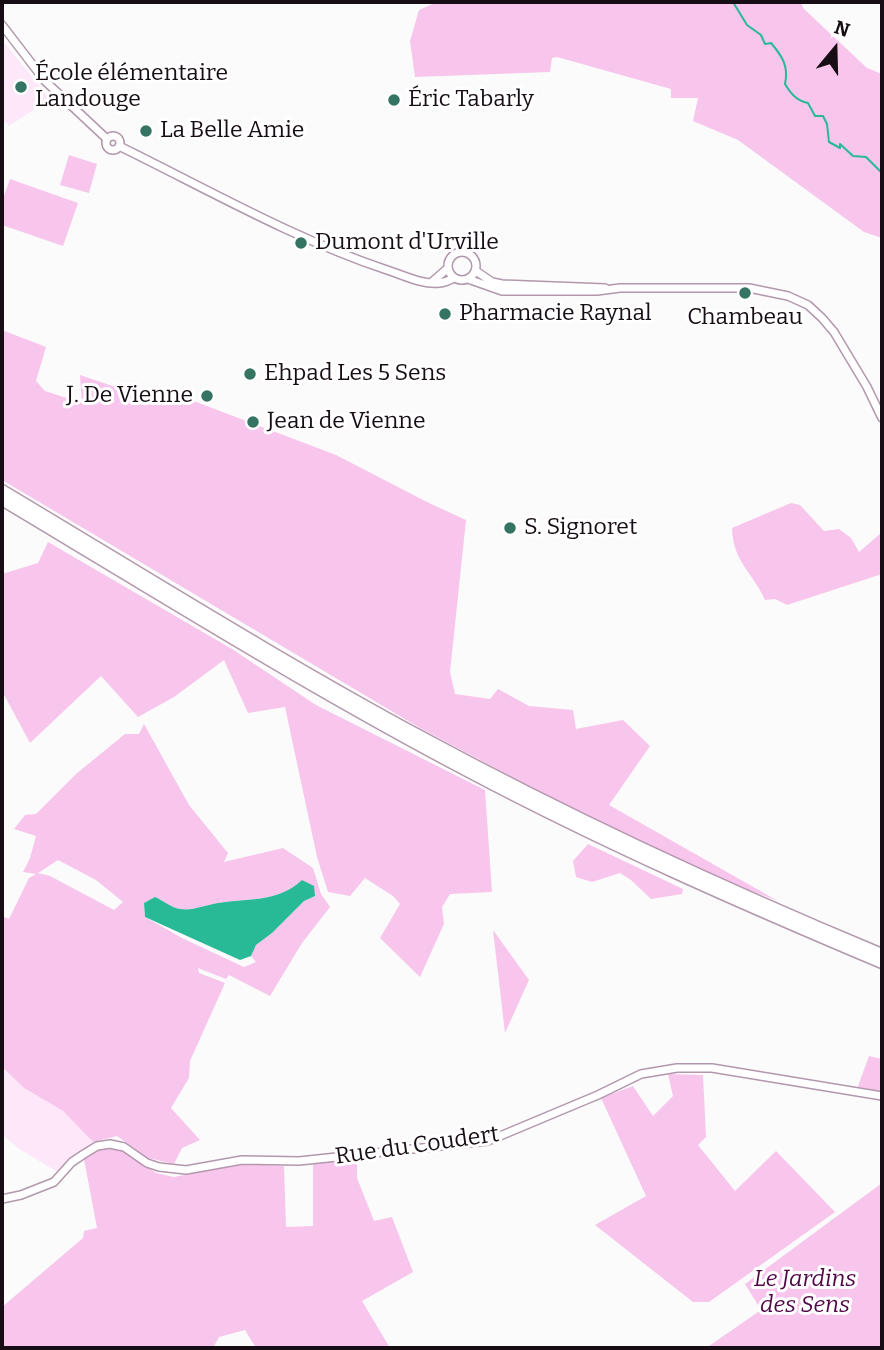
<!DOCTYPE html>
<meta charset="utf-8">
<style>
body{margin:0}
#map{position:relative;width:884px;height:1350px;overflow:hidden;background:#fbfbfb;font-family:Bitter,serif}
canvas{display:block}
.frame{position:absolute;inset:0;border:4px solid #170d15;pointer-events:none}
.north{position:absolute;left:800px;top:14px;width:70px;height:70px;-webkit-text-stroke:5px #fff;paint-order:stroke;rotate:19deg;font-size:19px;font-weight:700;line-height:28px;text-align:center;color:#170d15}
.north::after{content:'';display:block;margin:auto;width:24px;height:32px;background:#170d15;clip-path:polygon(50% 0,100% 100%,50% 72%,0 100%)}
</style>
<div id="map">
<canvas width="884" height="1350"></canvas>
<div class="frame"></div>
<div class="north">N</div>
</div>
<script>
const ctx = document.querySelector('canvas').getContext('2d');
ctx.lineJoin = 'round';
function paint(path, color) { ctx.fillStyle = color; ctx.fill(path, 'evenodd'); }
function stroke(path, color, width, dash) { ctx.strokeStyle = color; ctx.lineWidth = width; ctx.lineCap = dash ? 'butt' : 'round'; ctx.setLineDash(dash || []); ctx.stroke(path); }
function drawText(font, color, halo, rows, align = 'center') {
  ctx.font = font + ' Bitter,serif'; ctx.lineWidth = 6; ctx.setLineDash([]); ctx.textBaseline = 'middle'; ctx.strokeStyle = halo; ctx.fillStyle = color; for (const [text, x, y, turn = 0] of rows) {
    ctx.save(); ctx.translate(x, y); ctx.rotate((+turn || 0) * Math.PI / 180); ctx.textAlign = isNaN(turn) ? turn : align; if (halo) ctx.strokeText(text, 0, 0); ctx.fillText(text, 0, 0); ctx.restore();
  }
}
paint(new Path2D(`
 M2,40l48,59 -41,27 -3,-4 -4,1z
 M2,1068l22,20 39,23 34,35 -36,28 -40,-24 -19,-15z`), '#fde7f8');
paint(new Path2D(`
 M437,2h364l2,6 64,60 15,6v164l-18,-6 -126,-92 -45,-19 5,-23h-27v-9l-114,-32 -5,1 -2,14 -135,5 -5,-36 9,-31z
 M69,155l28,9 -8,29 -29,-8z
 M10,179l68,24 -15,43 -61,-21v-24z
 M2,330l44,17 -10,34 9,10 37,12 -2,-28 59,20 23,-6 174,66 91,47 39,18 -16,152 5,22 35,5 8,-10 31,17 44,4 3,19 47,-9 27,26 -41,59 169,96 -48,-18 -173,-82 -137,-73 -418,-248z
 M791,503l9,2 24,26 15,-2 12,9 8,14 22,-19 1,41 -95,31 -12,-6 -10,1c-13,-29 -32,-38 -33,-72z
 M48,542l184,107 84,56 169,85 7,102 -42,2 -8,13 2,17 -24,53 -40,-39 20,-34 -7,-8 -28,-18 -15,18 -22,-4 -11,-35 -32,-150 -37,6 -24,-53 -50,37 -36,20 -37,-41 -71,67 -28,-52v-117l36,-11z
 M144,724l45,81 39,48 -4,9 59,-14 30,20 8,26 9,13 -28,36 -32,53 -41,-21 -3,4 -28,-11 1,5 26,10 -35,78 -1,17 -18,30 29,32 -18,8 -8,16 -26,-6 -31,-22 -24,6 -30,-31 -39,-23 -22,-21v-151l7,3 20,-41 7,-4 -13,-2 7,-14 6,-22 -22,-7 11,-14 11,-1 40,-40 49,-40h14zM58,860l38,20 27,22 -9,8 -64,-34 -12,-3zM302,880l13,16 -11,5 -32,32 -16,12 -5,11 5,6 -12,5 -62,-29 -37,-21 -1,-14 11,-6c7,3 17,11 25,12 12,2 26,-4 38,-6 31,-5 59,0 84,-23z
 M588,844l95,45 -1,5 -31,5 -20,-19 -11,-7 -28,9 -16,-5 -3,-16z
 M493,930l36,50 -24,53z
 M869,1056l13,3v33l-25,-3z
 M668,1074l35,1 3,62 -8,8 37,46 41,-40 59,61 -126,90h-16l-98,-77 51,-29 -45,-98 32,-12 20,30 20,-20z
 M112,1148l12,4 32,21 18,4 65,-13 45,2 2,61 27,-1v-63l44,-4v19l17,43 18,-4 21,55 -51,29 28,47h-134l-11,-18 -26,7 -6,11h-211v-41l81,-69 1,-7 13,-3 -13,-69 14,-9z
 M882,1183v165h-176l55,-38 -16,-26z`), '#f8c5ed');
paint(new Path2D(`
 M302,880l12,6 1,10 -11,5 -32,32 -16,12 -5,11 -11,4 -95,-43 -1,-14 11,-6c7,3 17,11 25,12 12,2 26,-4 38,-6 31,-5 59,0 84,-23z`), '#28b997');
stroke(new Path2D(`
 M733,2l14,23 14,10 4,9 6,-1c11,13 18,23 14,41 6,10 12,17 23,19l7,13h8l4,8 2,18 11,6v-4l13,12 13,1 16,16`), '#28b997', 2);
const secondary = new Path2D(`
 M2,25l43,56 62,58
 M106 143a7 7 0 1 1 14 0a7 7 0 1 1-14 0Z
 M119,146c88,43 175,93 268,124 16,5 36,15 52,13 5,0 11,-3 15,-5
 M448 266a14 14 0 1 1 28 0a14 14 0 1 1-28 0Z
 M476,271l16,11 10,2 103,4
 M468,279l34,12h95l23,-3h129l39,8 20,9 14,13 12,14 33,55 15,31
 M432,282l16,-14
 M2,1199l19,-4 33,-13 18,-20 12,-8 13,-8 13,-2 14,3 23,16 12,4 27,3 56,-10 57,1 189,-20 110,-46 43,-21 36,-6h35l170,28`);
const highway = new Path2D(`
 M2,490c139,83 277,170 420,247 150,81 303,152 460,217
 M2,500c154,92 307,188 467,272 134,71 273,132 413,191`);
stroke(secondary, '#b397ac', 10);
stroke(highway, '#b397ac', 13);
stroke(secondary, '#fff', 7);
stroke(highway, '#fff', 10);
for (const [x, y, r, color] of [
 [21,87,7,"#357462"],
 [394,100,7,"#357462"],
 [146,131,7,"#357462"],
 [301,243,7,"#357462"],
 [745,293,7,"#357462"],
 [445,314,7,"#357462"],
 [250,374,7,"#357462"],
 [207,396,7,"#357462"],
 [253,422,7,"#357462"],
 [510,528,7,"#357462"]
]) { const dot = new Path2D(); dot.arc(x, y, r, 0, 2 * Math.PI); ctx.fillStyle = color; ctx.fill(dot); stroke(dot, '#fff', 2.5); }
drawText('23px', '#170d15', '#fff', [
 ["École élémentaire",35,74],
 ["Landouge",35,100],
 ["Éric Tabarly",408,100],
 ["La Belle Amie",160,131],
 ["Dumont d'Urville",315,243],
 ["Pharmacie Raynal",459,314],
 ["Chambeau",745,318,"center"],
 ["Ehpad Les 5 Sens",264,374],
 ["J. De Vienne",193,396,"right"],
 ["Jean de Vienne",267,422],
 ["S. Signoret",524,528]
], 'left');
drawText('23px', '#170d15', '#fff', [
 ["Rue du Coudert",417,1146,-8]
]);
drawText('italic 23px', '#510747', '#fff', [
 ["Le Jardins",805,1280],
 ["des Sens",805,1306]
]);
</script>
